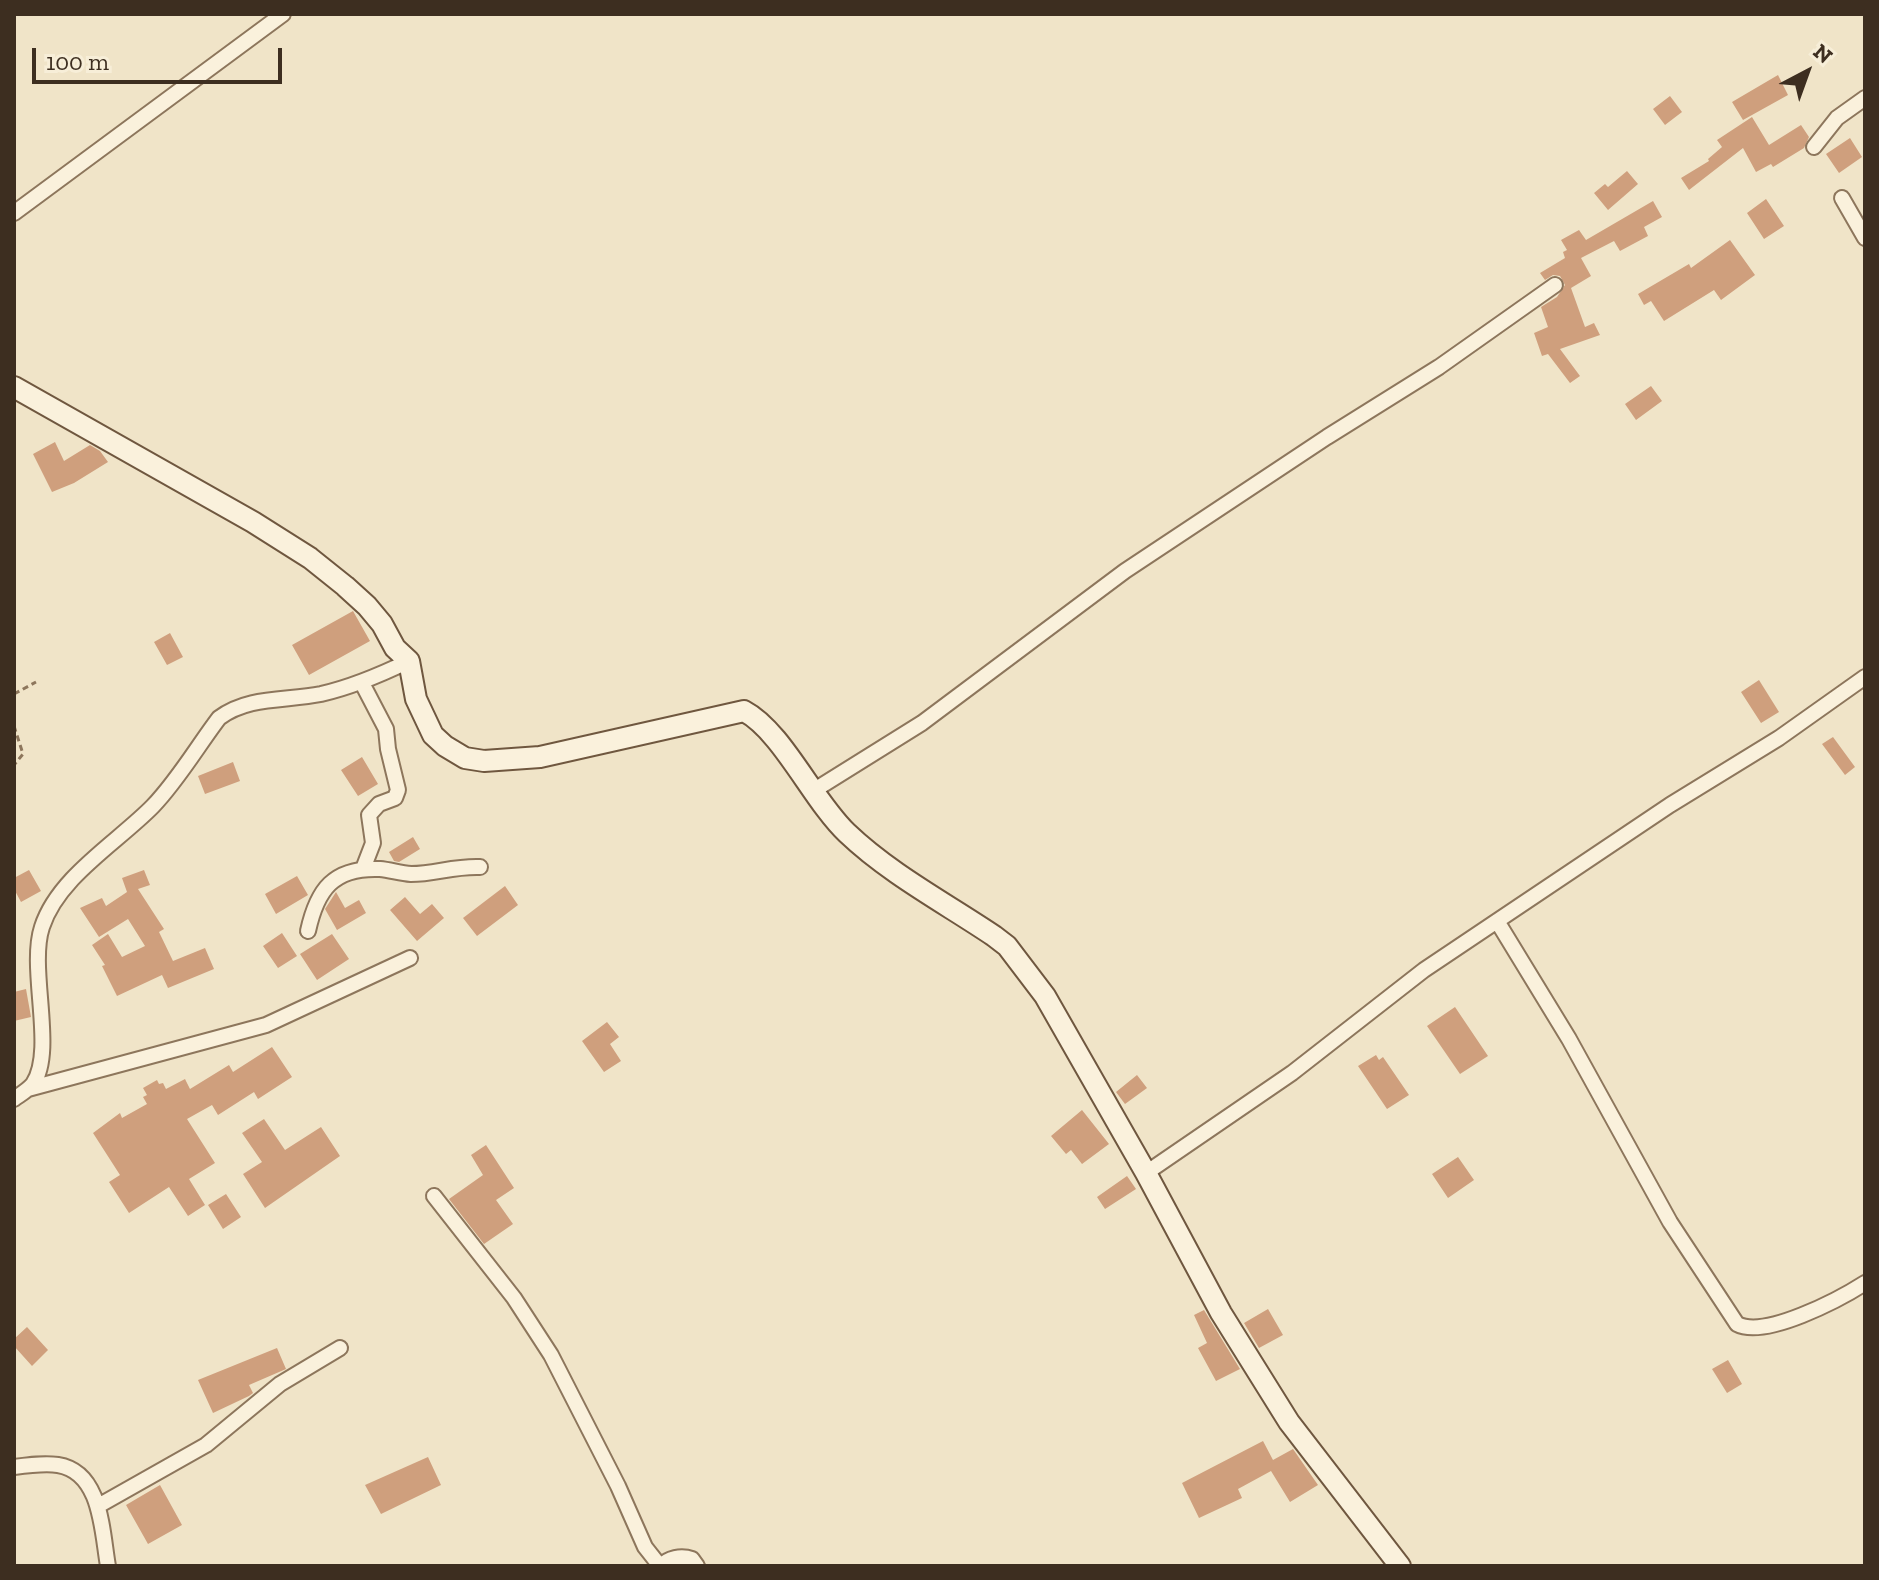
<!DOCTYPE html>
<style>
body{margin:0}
#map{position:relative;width:1879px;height:1580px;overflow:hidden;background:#f0e4c8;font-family:"Zilla Slab",serif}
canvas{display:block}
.frame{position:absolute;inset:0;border:16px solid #3d2e20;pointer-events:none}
.north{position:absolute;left:1767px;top:32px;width:80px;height:80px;-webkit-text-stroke:6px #f7eed8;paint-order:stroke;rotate:41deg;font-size:22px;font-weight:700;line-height:32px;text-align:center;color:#3d2e20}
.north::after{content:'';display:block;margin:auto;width:28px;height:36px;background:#3d2e20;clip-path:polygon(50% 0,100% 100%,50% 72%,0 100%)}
.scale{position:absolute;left:32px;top:48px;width:250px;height:36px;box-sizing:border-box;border:4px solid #3d2e20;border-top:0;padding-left:10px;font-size:24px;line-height:28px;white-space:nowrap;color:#3d2e20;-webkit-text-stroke:6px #f7eed8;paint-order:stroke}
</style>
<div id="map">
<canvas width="1879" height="1580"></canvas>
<div class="frame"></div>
<div class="north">N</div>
<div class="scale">100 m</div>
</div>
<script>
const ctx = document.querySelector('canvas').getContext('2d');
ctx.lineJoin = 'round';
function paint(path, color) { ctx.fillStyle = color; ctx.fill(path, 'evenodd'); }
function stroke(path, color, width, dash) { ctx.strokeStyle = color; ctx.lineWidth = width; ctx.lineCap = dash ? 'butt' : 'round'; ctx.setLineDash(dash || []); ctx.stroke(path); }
paint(new Path2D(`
 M1778,75l10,20 -45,25 -11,-18z
 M1670,96l12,16 -17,13 -12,-16z
 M1752,117l17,28 32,-20 8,12 -5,11 -31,19 -2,-3 -15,8 -13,-24 -54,42 -8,-12 28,-17 -1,-2 14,-12 -5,-7z
 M1850,138l12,19 -23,16 -13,-19z
 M1627,171l11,13 -30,26 -14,-17 11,-9 3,3z
 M1766,199l18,27 -20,13 -17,-26z
 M1653,201l9,16 -18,10 4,9 -28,15 -6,-10 -33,17 10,18 -20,12 14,39 9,-4 6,12 -40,14 20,27 -10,7 -22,-29 -6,2 -8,-23 14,-6 -7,-20 16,-10 8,-12 -5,-9 -7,-1 -8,5 -5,-7 25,-15 -2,-6 4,-2 -6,-10 18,-10 7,10z
 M1730,240l25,35 -34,25 -7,-10 -50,31 -13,-20 -7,4 -6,-11 51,-30 2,4z
 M1651,386l11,15 -26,19 -11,-16z
 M55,442l9,19 26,-16 10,6 8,11 -34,21 -22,9 -19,-38z
 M353,611l17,30 -61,34 -17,-30z
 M170,633l13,24 -16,8 -13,-23z
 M1759,680l20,32 -18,11 -20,-31z
 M1833,737l22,30 -10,8 -23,-31z
 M362,757l16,27 -20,12 -17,-26z
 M233,762l7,19 -35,13 -7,-18z
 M413,837l7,12 -21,13 -5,-1 -5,-9z
 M29,870l12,21 -20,11 -7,-13v-11z
 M144,870l6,15 -12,4 26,40 -5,3 14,29 32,-13 9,21 -46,19 -6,-13 -45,21 -15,-30 3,-1 -13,-20 16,-11 14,23 23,-11 -17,-27 -29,18 -19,-29 22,-10 4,8 21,-14 -5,-14z
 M297,876l11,19 -32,19 -11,-20z
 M505,886l13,19 -41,31 -14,-18z
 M336,892l9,16 14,-8 7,13 -29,17 -12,-21z
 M405,897l15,17 12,-10 12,14 -27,23 -27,-31z
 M282,933l15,23 -19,12 -15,-22z
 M332,934l17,25 -32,21 -17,-26z
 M26,989l5,28 -17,4v-29z
 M1455,1007l33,49 -28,18 -33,-48z
 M607,1022l12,15 -9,7 11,17 -17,11 -22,-31z
 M272,1047l20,30 -34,22 -4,-7 -36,23 -6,-10 -25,14 28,44 -26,16 16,26 -17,11 -19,-29 -40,26 -20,-31 11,-7 -27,-42 27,-20 2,5 25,-14 -4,-7 4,-2 -4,-7 14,-8 2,4 4,-1 3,6 19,-10 5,10 39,-24 4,7z
 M1376,1055l3,5 4,-3 26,38 -22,14 -29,-43z
 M1137,1075l10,13 -22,16 -9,-12z
 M1082,1110l27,34 -27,20 -11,-14 -5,4 -15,-18z
 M264,1119l21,31 36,-23 19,29 -75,52 -22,-34 19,-12 -20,-29z
 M486,1145l28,43 -18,12 17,24 -29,20 -35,-45 34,-24 -12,-20z
 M1458,1157l16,23 -26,18 -16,-24z
 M1127,1176l9,13 -31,20 -8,-12z
 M226,1194l15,23 -18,12 -15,-24z
 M1268,1309l15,26 -24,13 -15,-25z
 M1204,1310l36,59 -24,12 -18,-33 9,-5 -13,-28z
 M27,1327l21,23 -16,16 -18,-20v-7z
 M277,1348l9,21 -37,16 4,8 -4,3 -36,17 -15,-33z
 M1728,1360l14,24 -15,9 -15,-24z
 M1263,1441l10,19 20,-11 25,36 -28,17 -19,-31 -33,18 4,9 -43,20 -17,-35z
 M428,1457l13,28 -60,29 -16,-29z
 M160,1485l22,40 -34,19 -22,-39z`), '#cf9f7d');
const street = new Path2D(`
 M1814,147l23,-29 28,-20
 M1842,198l23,40
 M14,213l269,-199
 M362,683l24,46 2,20 10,41 -3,8 -16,6 -10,11 4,28 -10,26
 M813,791l109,-68 203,-152 202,-134 112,-70 116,-82
 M1497,921l72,118 101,183 67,102c28,15 103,-25 128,-41
 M308,931c9,-41 25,-64 72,-62 10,1 20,4 31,5 24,0 42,-8 69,-7
 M28,1089l238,-64 144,-67
 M14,1099c7,-5 14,-9 19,-15 23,-34 -5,-115 9,-157 16,-50 76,-85 111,-121 25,-26 44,-59 66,-88 29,-22 67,-17 102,-24 31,-7 59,-19 88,-33
 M1146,1173l146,-100 132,-103 246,-165 109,-67 86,-61
 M434,1196l80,102 37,57 67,131 27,61 15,19
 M14,1467c15,-2 30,-4 44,-2 44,7 44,68 50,101
 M98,1506l108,-61 74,-61 60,-36
 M661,1566c7,-8 20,-11 31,-7l5,7`);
const secondary = new Path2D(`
 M14,387l239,135 57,36 35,28 22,20 15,18 13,24 14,13 7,38 17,36 12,11 20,12 19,3 56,-4 204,-46c38,20 69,90 103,122 43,41 98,70 147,103l13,10 38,50 101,177 75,140 68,109 111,144`);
stroke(street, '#8d765c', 18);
stroke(secondary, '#6f573f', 24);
stroke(new Path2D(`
 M14,694l22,-12
 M14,726l9,28 -9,11`), '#8d765c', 3, [6, 4]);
stroke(street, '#faf1dc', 14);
stroke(secondary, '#faf1dc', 20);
</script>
